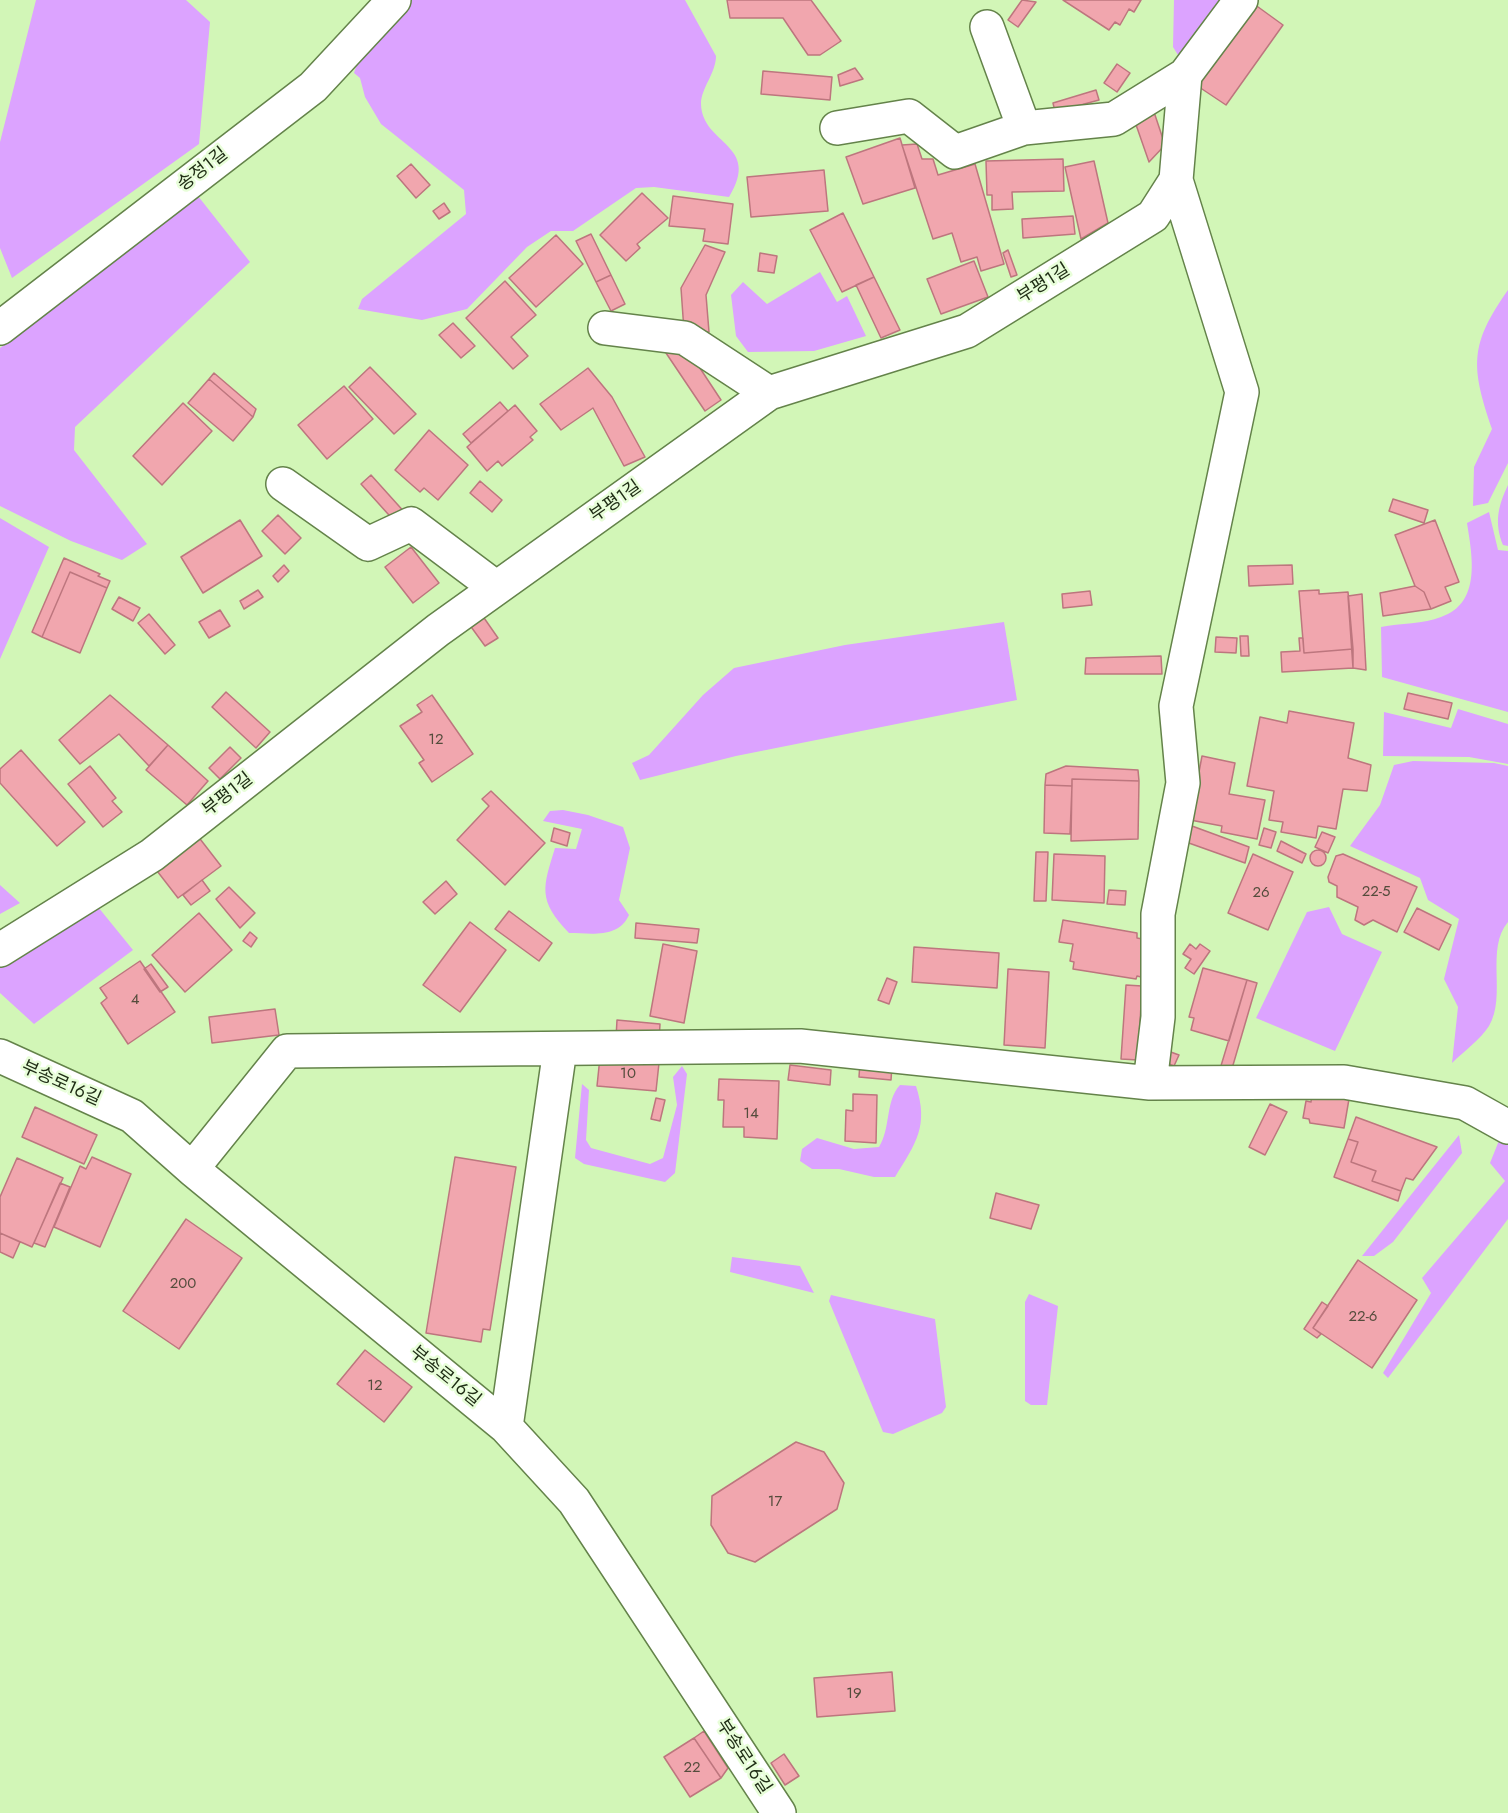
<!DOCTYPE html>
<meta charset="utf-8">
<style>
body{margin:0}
canvas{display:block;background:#d2f6b7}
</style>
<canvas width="1508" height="1813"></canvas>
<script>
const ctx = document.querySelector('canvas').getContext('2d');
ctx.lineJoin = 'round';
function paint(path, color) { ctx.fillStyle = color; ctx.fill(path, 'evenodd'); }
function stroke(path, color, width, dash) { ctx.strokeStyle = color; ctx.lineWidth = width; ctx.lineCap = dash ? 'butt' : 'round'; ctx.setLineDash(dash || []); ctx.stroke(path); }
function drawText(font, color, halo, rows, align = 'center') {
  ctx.font = font + ' Jost,"Noto Sans KR",sans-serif'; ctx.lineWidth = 5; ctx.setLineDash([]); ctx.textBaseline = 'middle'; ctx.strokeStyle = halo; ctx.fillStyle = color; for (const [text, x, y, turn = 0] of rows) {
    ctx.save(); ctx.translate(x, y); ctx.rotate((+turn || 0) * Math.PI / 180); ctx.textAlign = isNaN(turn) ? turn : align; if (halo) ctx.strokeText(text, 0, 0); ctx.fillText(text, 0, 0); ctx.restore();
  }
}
paint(new Path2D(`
 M36,0h150l24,22 -11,122 -187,134 -12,-30v-106z
 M412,0h273l31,56c0,17 -15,32 -15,48 1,41 61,40 28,93l-75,-10 -18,1 -63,43h-22l-24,16 -60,62 -45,11 -64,-11 4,-10 104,-85 -2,-24 -83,-66 -16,-27 -5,-19 -6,-5 6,-18z
 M1174,0h45l-41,55 -5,-8z
 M198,196l52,66 -175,165 -1,23 73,94 -25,16 -51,-19 -71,-35v-158z
 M820,272l17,30 10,-6 19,40 -52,15 -66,1 -12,-16 -5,-41 12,-13 24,22z
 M1508,290v173l-20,40 -15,3 1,-39 18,-38c-21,-62 -23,-84 16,-139z
 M1508,485v61l-5,-1c-9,-22 -5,-39 5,-60z
 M1489,512l9,38 10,1v161l-126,-35 -1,-50c19,-4 43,-3 60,-10 41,-14 31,-62 26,-94z
 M0,518l49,29 -49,112z
 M1004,622l13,78 -281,56 -96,24 -8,-17 17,-8 54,-60 31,-27 111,-23z
 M1458,709l50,15v40l-39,-7 -86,-1 1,-44 67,16z
 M1413,761l81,2 14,3v156c-23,27 -1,74 -19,104 -8,13 -26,26 -37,37l6,-56 -14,-28 15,-60 -31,-19 -8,-22 -70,-32 30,-41 14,-40z
 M563,810l25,5 35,12 7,21 -11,52 10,15c-11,24 -38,18 -60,18 -32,-33 -26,-46 -14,-85l21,1 6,-20 -39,-8 7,-10z
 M0,885l20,18 -20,11z
 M94,902l39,48 -99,74 -34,-31v-27z
 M1329,907l13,27 40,18 -47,99 -79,-33 51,-106z
 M682,1066l5,8 -12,99 -10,9 -81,-18 -9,-6 7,-74 7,6 -3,50 5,8 59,16 13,-6 14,-53 -4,-28z
 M900,1085l16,1c13,40 0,57 -21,91h-21l-35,-8h-27l-12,-8 2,-12 15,-11 37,11 25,-2c12,-19 6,-46 21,-62z
 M1459,1135l3,18 -69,89 -19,14h-12z
 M1500,1138l8,3v78l-120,159 -5,-5 48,-80 -9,-15 83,-97 -15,-18z
 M732,1257l68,9 14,27 -84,-21z
 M1029,1294l29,12 -11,99h-16l-6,-4v-99z
 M831,1295l104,24 11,88 -4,6 -49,21 -10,-2 -54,-131z`), '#dca3ff');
const building = new Path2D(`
 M727,0h84l30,41 -21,14h-12l-25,-37h-53z
 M1022,0l14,2 -18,25 -10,-7z
 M1063,0h78l-7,12 -5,-3 -9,16 -5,-3 -6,8z
 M1254,4l29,21 -57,80 -30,-20z
 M1117,64l13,9 -13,19 -13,-9z
 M855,68l8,11 -23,7 -2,-11z
 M763,71l69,6 -2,23 -69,-6z
 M1096,90l3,10 -44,12 -2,-9z
 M1154,112l11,33 -16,17 -15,-43z
 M900,138l15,50 -52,16 -17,-47z
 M917,144l5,15h11l5,16 37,-11 29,100 -23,7 -4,-14 -16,5 -9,-29 -19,6 -31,-94z
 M1063,159l1,32 -52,1 1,17 -21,1v-15h-5l-1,-34z
 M1094,161l14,62 -27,16 -16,-72z
 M411,164l19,21 -14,13 -19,-22z
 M824,170l4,41 -77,6 -4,-40z
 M642,193l26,25 -31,26 3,4 -14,13 -26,-26z
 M673,196l60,8 -5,40 -25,-3 2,-12 -36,-3z
 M444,203l6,9 -11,7 -6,-8z
 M843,213l31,64 -32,15 -32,-62z
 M1073,216l2,18 -52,4 -1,-19z
 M591,234l20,41 -15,7 -20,-41z
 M556,235l27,29 -47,43 -27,-29z
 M705,245l20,7 -19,43 3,37 -25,-1 -3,-43z
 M1008,250l9,25 -6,2 -8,-24z
 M760,253l17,3 -3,17 -16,-2z
 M974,261l14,36 -47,17 -14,-35z
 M611,275l14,29 -14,7 -15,-29z
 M874,277l26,53 -19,8 -25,-53z
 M505,281l31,34 -25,22 17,19 -15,13 -47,-51z
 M453,323l22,23 -14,12 -22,-23z
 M664,350h24l33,50 -16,11z
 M370,367l46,47 -22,20 -45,-47z
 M588,368l24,29 33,60 -21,9 -31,-58 -32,22 -21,-26z
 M214,373l42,36 -3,8 -44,-38z
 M209,379l44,38 -20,24 -45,-38z
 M344,386l29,33 -46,40 -29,-34z
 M500,402l8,9 -37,32 -8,-9z
 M183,403l29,28 -50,54 -29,-29z
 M515,405l22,26 -7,6 3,3 -31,26 -4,-5 -11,10 -20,-24z
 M429,430l39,35 -30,35 -14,-12 -4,4 -25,-22z
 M371,475l36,40 -10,9 -36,-40z
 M480,481l22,19 -10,12 -22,-19z
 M1393,499l35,11 -4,13 -35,-12z
 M278,515l23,23 -16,16 -23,-23z
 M240,520l22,36 -59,37 -22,-36z
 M1435,520l24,62 -14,5 6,14 -20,8 -7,-17 -9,-6 -20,-51z
 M411,547l28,36 -26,20 -28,-36z
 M64,558l36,16 -2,2 12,5 -3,7 -37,-16 -28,65 -10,-5z
 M284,565l5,6 -11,11 -5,-6z
 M1292,565l1,19 -44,2 -1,-20z
 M70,572l37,16 -27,65 -38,-16z
 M1415,586l9,6 7,17 -48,7 -3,-23z
 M258,590l5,7 -19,12 -4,-8z
 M1319,590v4l29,-2 5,57 -49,4 -5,-62z
 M1090,591l2,14 -29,3 -1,-14z
 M1362,594l4,76 -13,-2 -5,-72z
 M119,597l21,11 -7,13 -21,-12z
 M220,610l10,16 -21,12 -10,-16z
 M149,614l26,31 -10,9 -27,-31z
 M482,615l16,23 -13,8 -16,-22z
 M1240,636h8l1,20h-8z
 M1216,637l21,1 -1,15 -21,-1z
 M1299,638h4l1,15 49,-4v19l-71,4 -1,-20 19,-1z
 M1161,656l1,18h-77l1,-16z
 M226,692l44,40 -14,16 -44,-41z
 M1408,693l44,10 -4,16 -44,-10z
 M110,695l58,50 -19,21 -30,-32 -39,30 -21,-24z
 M432,695l41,59 -41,28 -13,-19 5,-3 -24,-34 22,-14 -5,-7z
 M1289,711l65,12 -6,35 23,7 -4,26 -24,-2 -7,40 -18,-3 -2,12 -35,-6 2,-10 -14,-2 5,-29 -27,-5 13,-69 27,6z
 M168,745l40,36 -21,24 -41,-35z
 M230,747l11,11 -21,21 -11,-11z
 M21,750l64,72 -28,24 -57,-63v-14z
 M1202,756l33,7 -6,31 36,6 -8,39 -36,-7 1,-6 -32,-6z
 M90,766l26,32 -4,3 10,11 -19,15 -35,-43z
 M1066,766l72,4 1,11 -67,-2v7l-27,-1 1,-11z
 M1072,779l67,2 -1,58 -67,2z
 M1045,785l27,1 -2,48 -26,-1z
 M491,791l54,52 -40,42 -48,-45 32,-34 -7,-7z
 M1192,826l57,21 -4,16 -59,-21z
 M554,828l16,5 -3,13 -16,-5z
 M1264,828l12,4 -5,16 -12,-3z
 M1322,832l13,5 -7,16 -13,-6z
 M197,835l24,31 -43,32 -24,-31z
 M1281,841l25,13 -4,9 -25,-12z
 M1310 858a8 8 0 1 1 16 0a8 8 0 1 1-16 0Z
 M1036,852h12l-2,49h-12z
 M1054,854l51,2 -1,47 -52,-3z
 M1253,854l40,18 -25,58 -40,-17z
 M1343,854l74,33 -20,45 -24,-12 -9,5 -9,-5 3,-13 -21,-10v-11l-8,-4 -1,-5 8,-21z
 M202,880l8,11 -19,14 -8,-10z
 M446,881l11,13 -22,20 -12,-12z
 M229,887l26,26 -15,15 -24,-29z
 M1109,890l17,1 -1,14 -18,-1z
 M1417,908l34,17 -12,25 -35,-18z
 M509,911l43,32 -13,18 -44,-32z
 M199,913l33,37 -47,42 -33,-37z
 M1063,920l74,13v5l11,2 -7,37 -4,-1 -1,3 -63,-10 1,-7 -4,-1 3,-17 -14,-2z
 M470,922l36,28 -46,62 -37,-27z
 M636,923l63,6 -2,14 -62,-5z
 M250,932l7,6 -6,9 -8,-6z
 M663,944l34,7 -13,72 -34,-7z
 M1190,944l6,5 4,-5 10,7 -16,23 -9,-6 6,-9 -8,-5z
 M914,947l85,6 -2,35 -85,-6z
 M140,961l35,51 -47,32 -27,-41 6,-5 -7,-10z
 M151,964l17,23 -8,5 -16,-23z
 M1203,968l44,12 -18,61 -38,-11 3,-12 -5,-1z
 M1008,969l41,3 -4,76 -41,-3z
 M887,978l10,4 -8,22 -11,-4z
 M1247,980l10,3 -26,89 -11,-3z
 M1126,985l16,1 -4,74 -17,-1z
 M275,1009l4,26 -67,8 -3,-26z
 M617,1020l43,4 -1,18 -43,-4z
 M1168,1051l11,4 -5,11 -10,-4z
 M600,1057l59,6 -3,28 -59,-5z
 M860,1062l32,4 -1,14 -32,-3z
 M790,1065l41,5 -1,15 -42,-5z
 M719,1079l60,2 -2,58 -33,-2v-10h-21l1,-27h-6z
 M1312,1093l37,6 -5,29 -34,-5 -1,-4 -6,-1 3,-17 5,1z
 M853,1094l24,1 -1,48 -31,-2 1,-31 7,1z
 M656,1098l9,2 -5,21 -9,-2z
 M1270,1104l17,8 -22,43 -16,-8z
 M35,1107l62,28 -13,29 -62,-27z
 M1356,1117l81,30 -24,33 -7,-2 -5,13 -29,-10 4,-10 -25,-9 7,-20 -10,-3z
 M1348,1139l10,3 -7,20 25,9 -4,10 29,10 -3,10 -64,-24z
 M92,1157l39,17 -31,73 -46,-20 26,-61 6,3z
 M455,1157l61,10 -26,163 -7,-1 -2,13 -55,-9z
 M17,1158l46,20 -31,69 -32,-14v-36z
 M60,1183l10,4 -25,60 -11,-4z
 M996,1193l43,12 -8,24 -41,-11z
 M186,1219l56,39 -63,91 -56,-38z
 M0,1233l20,9 -7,16 -13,-6z
 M1358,1260l59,40 -45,68 -59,-40z
 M1322,1302l6,4 -15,22 8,6 -4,4 -13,-9z
 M365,1350l47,37 -28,35 -47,-38z
 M796,1442l28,10 20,31 -7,26 -82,53 -27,-9 -17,-28 1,-29z
 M892,1672l3,39 -78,6 -3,-39z
 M704,1731l24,37 -7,10 -27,-40z
 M694,1738l27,40 -31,19 -26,-40z
 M784,1754l15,22 -14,9 -14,-22z`);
paint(building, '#f1a6ae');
stroke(building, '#bd767e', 1.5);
const minor = new Path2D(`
 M987,27l37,101
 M837,128l72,-12 46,36 69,-24 90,-9 71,-44
 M0,328l313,-241 81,-87
 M605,328l80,10 84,55
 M283,484l85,60 43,-20 84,63
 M0,950l152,-95 286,-225 331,-237 198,-62 186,-115 23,-36 9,-105 56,-75
 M0,1056l132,60 60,53 314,258 68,74 205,312
 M1150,1083l8,-66v-103l25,-131 -7,-77 66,-314 -66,-212
 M192,1169l95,-118 513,-5 350,37 194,-1 121,21 43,24
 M506,1427l54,-378`);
stroke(minor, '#64834a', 36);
stroke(minor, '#fff', 33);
drawText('15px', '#544c3c', null, [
 ["12",436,740],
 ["22-5",1376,892],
 ["26",1261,893],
 ["4",135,1000],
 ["10",628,1074],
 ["14",751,1114],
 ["200",183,1284],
 ["22-6",1363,1317],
 ["12",375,1386],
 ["17",775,1502],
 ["19",854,1694],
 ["22",692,1768]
]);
drawText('18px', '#202e16', '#e8fed9', [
 ["송정1길",203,170,-38],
 ["부평1길",1044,284,-32],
 ["부평1길",616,502,-35],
 ["부평1길",228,795,-38],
 ["부송로16길",61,1084,24],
 ["부송로16길",445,1377,39],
 ["부송로16길",743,1757,57]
]);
</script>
